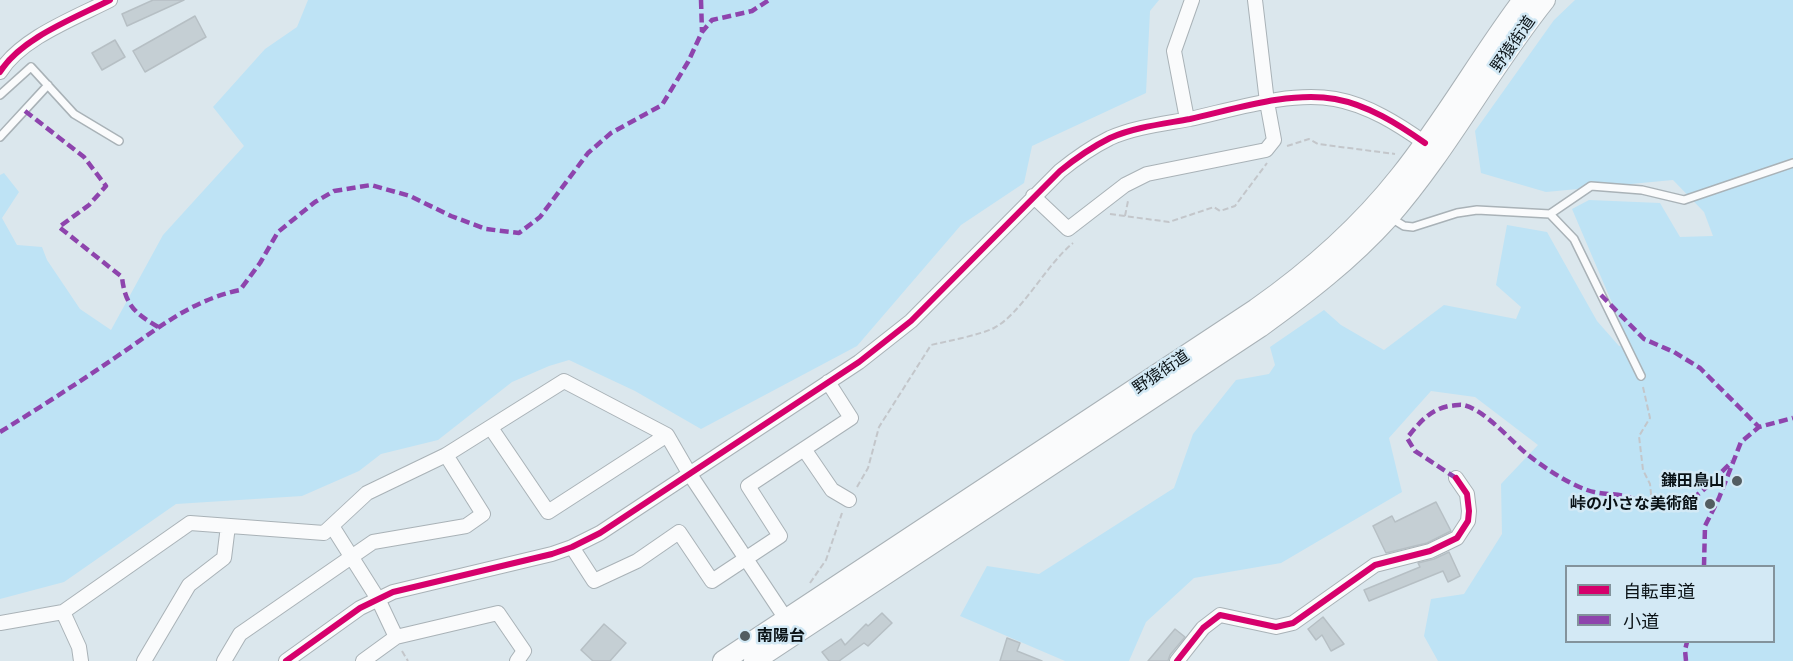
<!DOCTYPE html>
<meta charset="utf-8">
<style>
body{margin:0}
#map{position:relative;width:1793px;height:661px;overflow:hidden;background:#dbe7ed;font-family:"Golos Text","Noto Sans JP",sans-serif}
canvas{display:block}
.legend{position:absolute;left:1565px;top:565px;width:210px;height:78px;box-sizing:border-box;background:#d3e9f5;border:2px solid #83939c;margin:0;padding:8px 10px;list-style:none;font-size:18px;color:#0a1216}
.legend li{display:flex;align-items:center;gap:12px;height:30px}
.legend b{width:30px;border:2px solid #83939c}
</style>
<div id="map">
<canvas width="1793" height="661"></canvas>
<ul class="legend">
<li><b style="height:8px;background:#d6006c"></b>自転車道</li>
<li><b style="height:8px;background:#8e44ad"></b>小道</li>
</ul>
</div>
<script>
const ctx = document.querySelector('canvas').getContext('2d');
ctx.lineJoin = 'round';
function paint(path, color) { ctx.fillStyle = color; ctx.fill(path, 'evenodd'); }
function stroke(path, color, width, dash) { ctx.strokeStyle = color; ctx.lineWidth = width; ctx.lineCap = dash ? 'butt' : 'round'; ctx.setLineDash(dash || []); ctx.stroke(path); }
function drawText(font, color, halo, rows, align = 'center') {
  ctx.font = font + ' "Golos Text","Noto Sans JP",sans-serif'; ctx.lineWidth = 5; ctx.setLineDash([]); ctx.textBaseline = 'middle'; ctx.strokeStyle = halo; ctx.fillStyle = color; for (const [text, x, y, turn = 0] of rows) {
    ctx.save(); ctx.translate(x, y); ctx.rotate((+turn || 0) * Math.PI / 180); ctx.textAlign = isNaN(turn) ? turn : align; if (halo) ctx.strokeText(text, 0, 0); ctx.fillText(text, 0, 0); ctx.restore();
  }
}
paint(new Path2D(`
 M308,0h851l-9,11 -4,82 -114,53 -8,37 -63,42 -104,121 -156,83 -66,-38 -66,-31 -20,6 -37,16 -74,58 -57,14 -22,17 -57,25 -126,8 -112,78 -64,17v-424l4,-2 15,19 -17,26 15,27 25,2 5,13 33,49 31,21 52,-95 81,-89 -31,-39 52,-58 32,-22z
 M1575,0h218v661h-355l-14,-25 7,-37 33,-5 38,-60 -1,-50 37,-39 -63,-48 -44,-6 -42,47 13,54 -121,71 -87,15 -48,44 -17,39h-64l-105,-45 27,-50 52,8 135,-86 19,-54 43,-54 33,-6 6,-9 -5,-18 54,-37 17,15 43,25 60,-45 72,14 5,-12 -25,-22 11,-60 40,7 50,89 22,25 11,-1 -58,-136 17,-9 71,3 20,34 33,-1 -9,-24 -31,-32 -127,12 -65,-19 -6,-42 79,-111zM1566,566h208v76h-208z`), '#bee3f5');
const building = new Path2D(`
 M153,0h31l-57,26 -5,-12z
 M195,16l11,21 -61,35 -12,-21z
 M115,40l10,17 -23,13 -10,-17z
 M1436,502l15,29 -24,12 -41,10 -13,-27 19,-10 3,6z
 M1449,552l11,24 -12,6 -5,-11 -74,30 -5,-11 56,-23 -2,-4 16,-4z
 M882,613l10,10 -24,23 -4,-3 -25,18h-10l-7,-9 19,-13 4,6 21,-21 2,2z
 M1323,617l21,27 -13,7 -9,-16 -6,5 -8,-11z
 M604,624l22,19 -16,18h-17l-12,-11z
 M1175,629l10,8 -15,18 -2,6h-20z
 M1007,638l13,5 -3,8 25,10h-42z`);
paint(building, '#c5cfd4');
stroke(building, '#b6bfc4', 1.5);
const lane = new Path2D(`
 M0,95l31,-28 43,47 45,27
 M0,137l48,-52
 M1550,214l24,25 67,137
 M1391,218l13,8 9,1 44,-14 20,-3 73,4 41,-28 51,4 42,10 109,-37`);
const street = new Path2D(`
 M0,72c21,-34 75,-54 110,-72
 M1187,119l-13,-68 18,-51
 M1033,196l35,33 57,-44 22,-11 119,-24 8,-10 -7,-38 -12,-102
 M491,428l57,84 119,-77
 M804,449l28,41 17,10
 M332,526l46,73 18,38
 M572,547l22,34 43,-20 42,-29 33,49 68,-45 -32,-50 103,-68 -23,-36
 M63,612l16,35 2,14
 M0,623l63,-11 127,-89 134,10 43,-40 79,-38 118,-74 103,54 22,38 97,146
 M144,661l45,-76 35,-27 4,-32
 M224,661l16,-27 133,-92 93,-16 17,-12 -37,-59
 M286,661l74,-53 33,-16 159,-38 20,-7 28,-14 259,-171 52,-41 149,-150c16,-13 32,-24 50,-33 25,-11 53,-14 80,-19 45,-10 100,-28 145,-20 33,6 63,25 90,44
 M363,661l33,-24 102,-24 26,38 -7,10
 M1177,661l26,-33 17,-13 56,12 17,-4 82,-58 55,-14 27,-13 11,-17 1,-10 -2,-17 -11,-16`);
const secondary = new Path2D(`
 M723,661l533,-352c54,-38 103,-81 144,-133 45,-56 80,-119 123,-176
 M754,661l506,-334c46,-33 90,-67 128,-109 59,-67 101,-148 157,-218`);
stroke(lane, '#a9b2b7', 10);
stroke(street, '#a9b2b7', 16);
stroke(secondary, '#a9b2b7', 22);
stroke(new Path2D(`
 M1287,146l22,-7 9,5 77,10
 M1110,214l59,8 45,-15 6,4 15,-5 32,-43
 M1125,216l3,-15
 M1643,387l7,31 -11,18 4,34 7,14 2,20
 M857,487l11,-19 11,-41 52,-82c17,-4 49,-10 63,-17 27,-14 52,-63 79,-85
 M810,583l16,-23 16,-47
 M402,651l6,10`), '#c3c6ca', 2, [6, 3]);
stroke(lane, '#fafbfc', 7);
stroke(street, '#fafbfc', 14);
stroke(secondary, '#fafbfc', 20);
stroke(new Path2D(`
 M701,0l1,32
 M25,111l59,46 22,29 -17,19 -30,22 63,50c3,29 14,37 38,51
 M1601,295l43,44 30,13 26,16 59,59
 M0,432c39,-24 78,-49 116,-75 42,-28 73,-56 124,-67l20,-27 18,-31 37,-30 19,-11 37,-6 39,11 41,20 35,13 33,4 21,-16 48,-64 23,-20 51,-28 26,-43 14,-30 10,-12 40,-9 17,-11
 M1456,478l-41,-27 -8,-13c12,-15 22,-28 42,-32 5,0 10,-2 14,-1 21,4 48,36 65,50 17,13 39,28 59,35 14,5 28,3 41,7 20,6 38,12 58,4 18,-7 32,-27 46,-39
 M1704,566l1,-40 14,-28 22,-56 18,-15 34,-9
 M1686,661l-1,-11 2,-8`), '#8e44ad', 4.5, [9, 4.5]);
stroke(new Path2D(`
 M0,72c21,-34 75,-54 110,-72
 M286,661l74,-53 33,-16 159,-38 20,-7 28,-14 259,-171 52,-41 149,-150c16,-13 32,-24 50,-33 25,-11 53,-14 80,-19 45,-10 100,-28 145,-20 33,6 63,25 90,44
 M1177,661l26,-33 17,-13 56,12 17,-4 82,-58 55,-14 27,-13 11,-17 1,-10 -2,-17 -11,-16`), '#d6006c', 6);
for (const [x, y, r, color] of [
 [1737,481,6,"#535d61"],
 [1710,504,6,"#535d61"],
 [745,636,6,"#535d61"]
]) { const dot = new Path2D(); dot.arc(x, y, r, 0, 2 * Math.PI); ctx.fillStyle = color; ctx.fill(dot); stroke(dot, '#d3e9f5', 2); }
drawText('16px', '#0a1216', '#d3e9f5', [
 ["野猿街道",1513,44,-55],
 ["野猿街道",1161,372,-34]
]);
drawText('bold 16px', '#0a1216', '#d3e9f5', [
 ["鎌田鳥山",1725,481],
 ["峠の小さな美術館",1698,504],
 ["南陽台",757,636,"left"]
], 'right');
</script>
